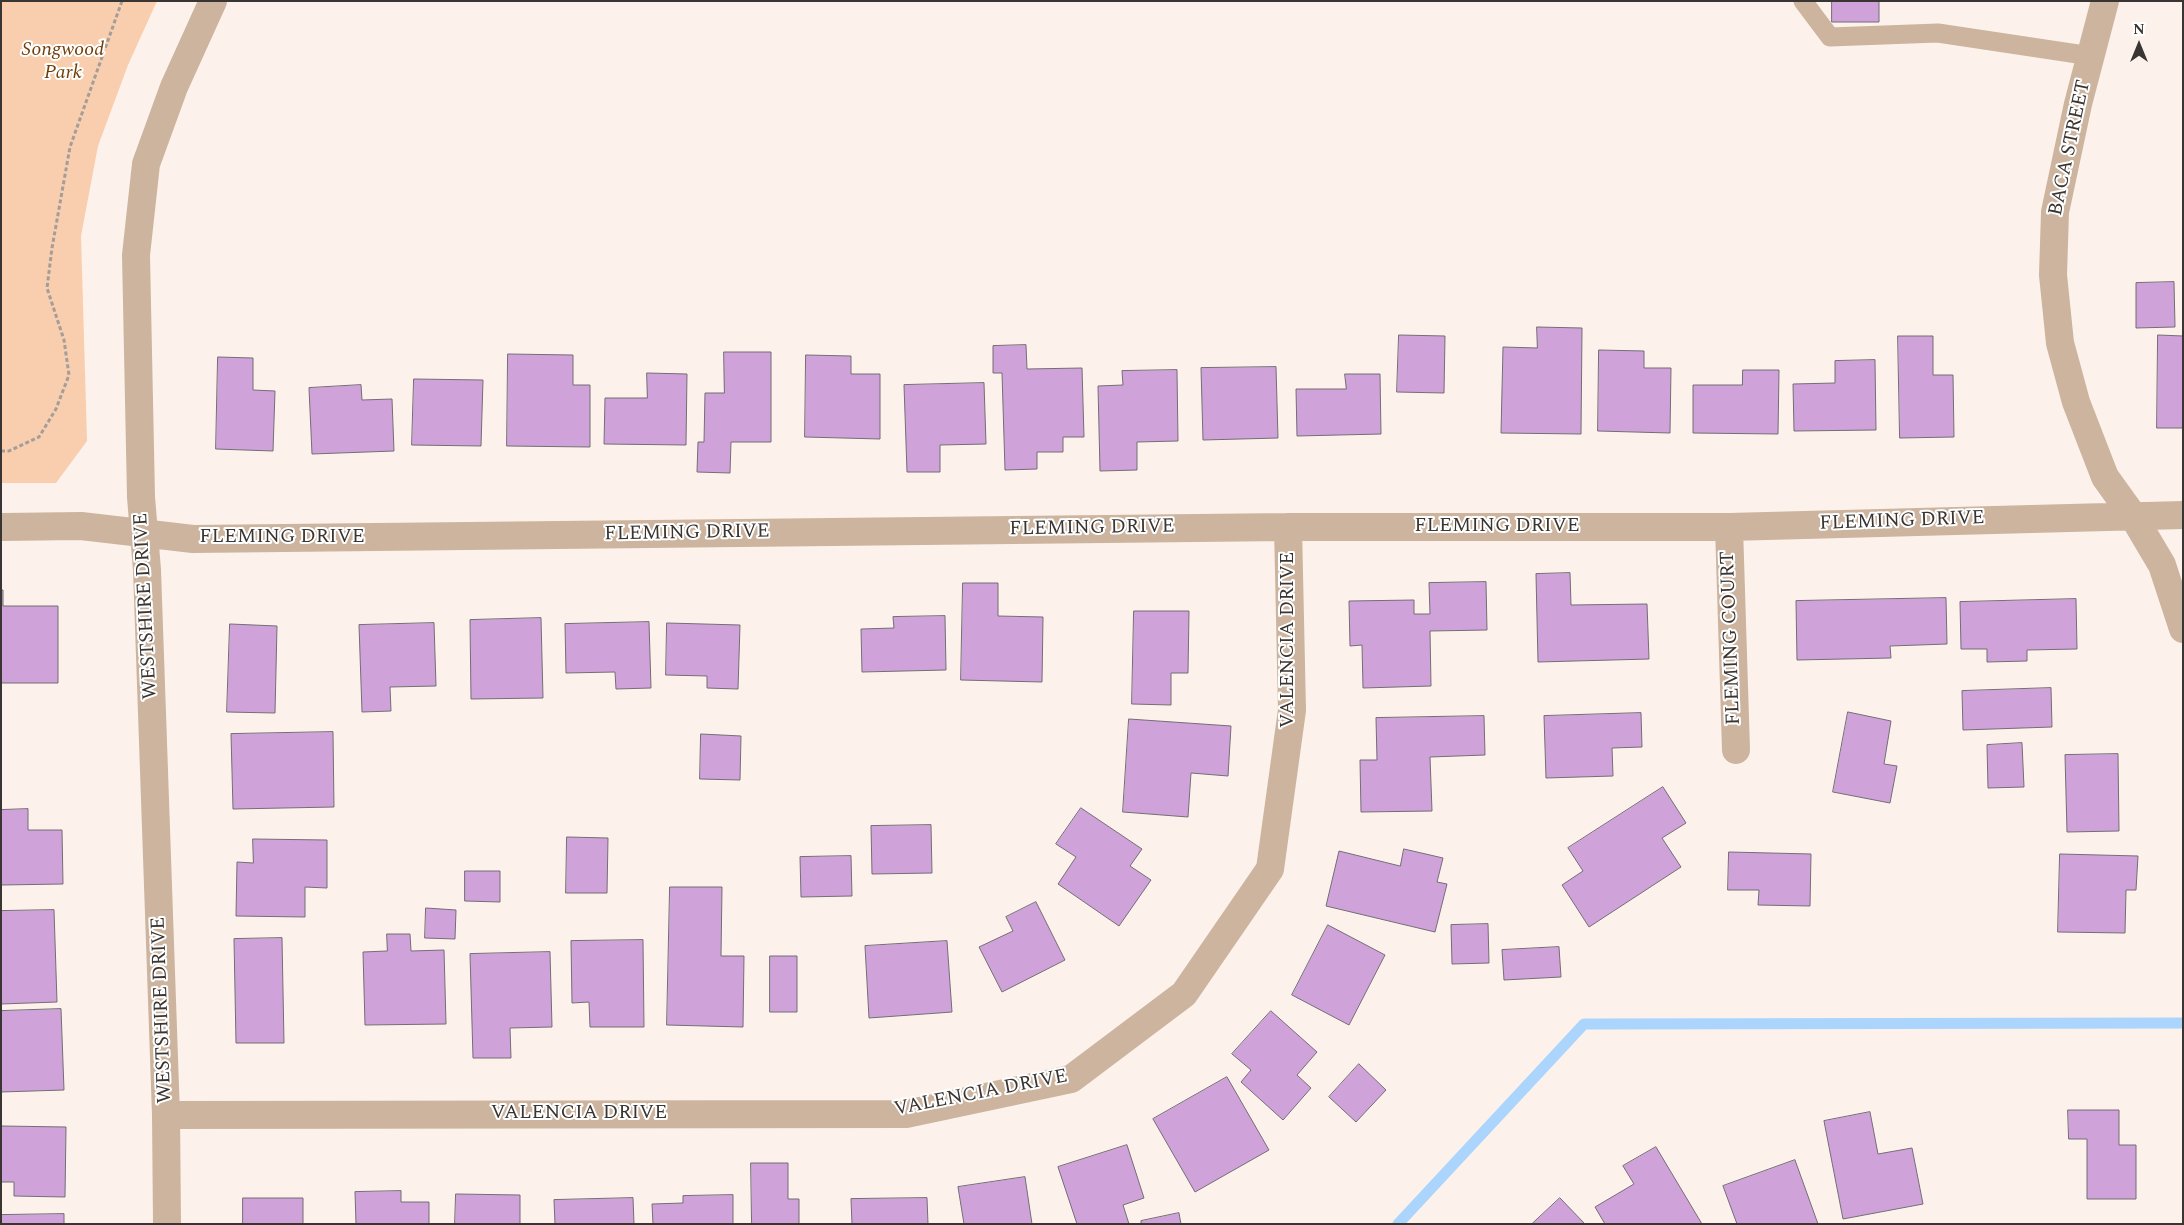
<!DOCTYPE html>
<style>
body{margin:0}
#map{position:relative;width:2184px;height:1225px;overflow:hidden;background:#fcf2eb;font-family:Spectral,serif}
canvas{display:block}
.frame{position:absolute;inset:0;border:2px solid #393532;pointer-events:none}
.north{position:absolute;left:2114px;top:20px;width:50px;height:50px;-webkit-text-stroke:4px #fff;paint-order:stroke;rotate:0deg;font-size:14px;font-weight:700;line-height:20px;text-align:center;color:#393532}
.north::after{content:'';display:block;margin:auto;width:18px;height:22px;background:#393532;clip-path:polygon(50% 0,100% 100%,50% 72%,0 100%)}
</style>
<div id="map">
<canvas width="2184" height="1225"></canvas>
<div class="frame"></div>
<div class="north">N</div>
</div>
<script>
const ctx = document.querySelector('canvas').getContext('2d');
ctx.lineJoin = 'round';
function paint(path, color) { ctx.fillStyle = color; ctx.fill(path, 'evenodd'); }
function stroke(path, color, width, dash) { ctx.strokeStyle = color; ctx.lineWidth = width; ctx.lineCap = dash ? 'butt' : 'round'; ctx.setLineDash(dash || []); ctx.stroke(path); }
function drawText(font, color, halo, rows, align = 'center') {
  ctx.font = font + ' Spectral,serif'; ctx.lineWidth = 4; ctx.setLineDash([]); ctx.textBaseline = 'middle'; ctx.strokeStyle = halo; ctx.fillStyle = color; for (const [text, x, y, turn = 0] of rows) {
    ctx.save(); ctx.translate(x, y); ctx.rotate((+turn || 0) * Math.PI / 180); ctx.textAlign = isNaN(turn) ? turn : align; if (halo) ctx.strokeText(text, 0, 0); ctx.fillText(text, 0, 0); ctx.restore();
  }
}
paint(new Path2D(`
 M1,1h156l-29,64 -30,81 -17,90 6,205 -31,42h-55z`), '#f9ceae');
stroke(new Path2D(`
 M1398,1224l186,-200 599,-1`), '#abd5fd', 11);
const building = new Path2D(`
 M1832,1h47v21h-47z
 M2174,282l1,45 -39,1v-45z
 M1537,327l45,1 -1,106 -80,-1 2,-86 34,1z
 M1399,335l46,1 -1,57 -47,-1z
 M2158,335l25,1v92h-26z
 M1898,336h35v39h20l1,62 -54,1z
 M1026,345l1,24 55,-1 2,69h-21v15h-26v17l-32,1 -3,-97h-9v-27z
 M1599,350l45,1v17h27l-1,65 -72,-2z
 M724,352h47v90h-40l-1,31 -33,-1 1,-30h6l1,-49h19z
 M508,354l65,1v30h17v62l-83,-1z
 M806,355l45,1v18h29v65l-75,-2z
 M218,357l35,1v32l22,1 -2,60 -57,-2z
 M1875,360l1,70 -82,1 -1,-47 42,-1v-22z
 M1276,367l2,71 -75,2 -2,-72z
 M1177,370l1,71 -41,1v28l-37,1 -2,-85 25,-1 -1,-14z
 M1743,370h36l-1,64 -85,-1v-48h49z
 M647,373l40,1 -1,71 -82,-1 1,-46h42z
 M1345,374h35l1,60 -84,2 -1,-47h50z
 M414,379l69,1 -2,66 -69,-1z
 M984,383l2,61 -46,1v27h-33l-3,-87z
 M361,385l1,15 30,-1 2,52 -82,3 -3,-66z
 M1570,573l1,32 76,-1 2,55 -111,3 -2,-88z
 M1486,582l1,48 -57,1 1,55 -68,2 -1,-43 -12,1 -1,-45 65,-1v14h16l-1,-31z
 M963,583h35v33l45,1 -1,65 -81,-2z
 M1,590h2v16h55v77h-57z
 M1946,598l1,46 -57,2 1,12 -94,2 -1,-59z
 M2076,599l1,50 -50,1v11l-40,1v-13h-26l-1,-47z
 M1134,611h55l-1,62h-17v32l-39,-1z
 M945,616l1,54 -84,2 -1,-43 33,-1 -1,-11z
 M541,618l2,80 -72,1 -1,-79z
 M649,622l2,66 -35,1 -1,-17 -49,1 -1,-49z
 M434,623l2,63 -46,1 1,24 -29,1 -3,-87z
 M667,623l73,2 -2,64 -31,-1v-12l-41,-1z
 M230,624l47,2 -2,87 -48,-1z
 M2051,688l1,39 -89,3 -1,-39z
 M1848,712l43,9 -7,43 13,2 -7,37 -57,-11z
 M1641,713l1,34 -30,1 1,28 -67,2 -2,-62z
 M1484,716l1,39 -55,2 2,54 -71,1 -1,-52h17l-1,-42z
 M1129,719l102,7 -3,50 -37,-3 -3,44 -65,-5z
 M333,732l1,75 -101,2 -2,-75z
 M701,734l40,2 -1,44 -40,-1z
 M2022,743l2,44 -36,1 -1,-43z
 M2118,754l1,77 -52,1 -2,-77z
 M1663,787l23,36 -24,15 19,29 -92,60 -27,-42 21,-14 -15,-23z
 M1081,808l61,41 -12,17 21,14 -32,46 -61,-42 18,-27 -20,-13z
 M28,809v21h34l1,54 -62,1v-75z
 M931,825l1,48 -60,1 -1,-48z
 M567,837l41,1 -1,55h-41z
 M253,839l74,1v48l-22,-1v30l-69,-1 1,-54 16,1z
 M1404,849l39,9 -6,24 10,2 -12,48 -109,-26 13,-55 61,15z
 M1729,852l82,2 -1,52 -52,-1 1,-15h-31z
 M2060,854l78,2 -2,34h-10l-1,43 -67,-1z
 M851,856l1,40 -51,1 -1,-40z
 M465,871h35v31l-35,-1z
 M670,887h52l-1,69h23l-1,71 -76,-2z
 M1036,902l29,58 -63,32 -23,-45 34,-16 -7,-14z
 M426,908l30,2 -1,29 -30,-1z
 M54,910l3,92 -56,2v-93z
 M1488,924l1,39 -37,1 -1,-39z
 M1328,925l57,30 -36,70 -57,-30z
 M387,934h23l1,17 33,-1 2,74 -81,1 -2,-73 24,-1z
 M282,938l2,105h-48l-2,-104z
 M643,940l1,87h-54l-1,-25 -17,1 -1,-62z
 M947,941l5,71 -83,6 -4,-72z
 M1559,947l2,30 -57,3 -2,-30z
 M550,952l2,75 -42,1 1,30h-38l-3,-104z
 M770,956h27v56h-27z
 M61,1009l3,81 -63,2v-81z
 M1271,1011l46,41 -20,23 14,13 -28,32 -42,-38 10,-12 -19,-16z
 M1359,1064l27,26 -30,32 -27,-25z
 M1227,1077l42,73 -74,42 -42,-73z
 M2068,1110h51v35h17v54h-49v-60h-18z
 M1870,1112l8,42 34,-6 11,56 -80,15 -19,-98z
 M1,1126l65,1 -1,70 -51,-1v-14h-13z
 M1127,1145l17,53 -21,7 6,19h-52l-19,-57z
 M1656,1147l46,77h-97l-10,-17 39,-23 -11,-18z
 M1795,1160l23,64h-81l-14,-38z
 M751,1163h37v36h11v25h-47z
 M1025,1177l7,47h-68l-6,-37z
 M401,1191v11h28v22h-73l-1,-32z
 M456,1194l64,1v29h-65z
 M733,1195v29h-80l-1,-20 31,-1v-7z
 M243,1198h60v26h-60z
 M633,1198l1,26h-79l-1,-24z
 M927,1198l1,26h-76l-1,-25z
 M1560,1198l25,26h-53z
 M1179,1213l2,11h-40v-3z
 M64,1214v10h-63v-9z`);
paint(building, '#cfa3d9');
stroke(building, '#736d75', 1);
stroke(new Path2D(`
 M1,451h8l30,-14 17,-28 13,-34 -5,-35 -17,-52 5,-40 18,-101 52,-146`), '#a49d98', 3, [4, 2.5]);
stroke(new Path2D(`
 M1803,1l27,36 108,-4 153,23`), '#cdb49f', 19);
stroke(new Path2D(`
 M2105,1l-27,103 -23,108 -2,63 7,68 16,59 29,75 28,39 29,49 21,64
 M1,527l80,-1 112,13 1095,-12h441l454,-12
 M1729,527l7,223
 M166,1115l740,-1 165,-35 113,-85 86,-125 22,-159 -4,-183
 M167,1224l-1,-109 -19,-545 -6,-73 -5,-242 10,-91 28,-77 39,-86`), '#cdb49f', 28);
drawText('italic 20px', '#723d06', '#fff', [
 ["Songwood",63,51],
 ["Park",63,74]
]);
drawText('20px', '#393532', '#fff', [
 ["BACA STREET",2071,148,-78],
 ["FLEMING DRIVE",1902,522,-2],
 ["FLEMING DRIVE",1497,527],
 ["FLEMING DRIVE",1092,529,-1],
 ["FLEMING DRIVE",687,534,-1],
 ["FLEMING DRIVE",282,538],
 ["WESTSHIRE DRIVE",147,606,-93],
 ["FLEMING COURT",1732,638,-92],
 ["VALENCIA DRIVE",1289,640,-90],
 ["WESTSHIRE DRIVE",163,1010,-92],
 ["VALENCIA DRIVE",981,1094,-11],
 ["VALENCIA DRIVE",579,1114]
]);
</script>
